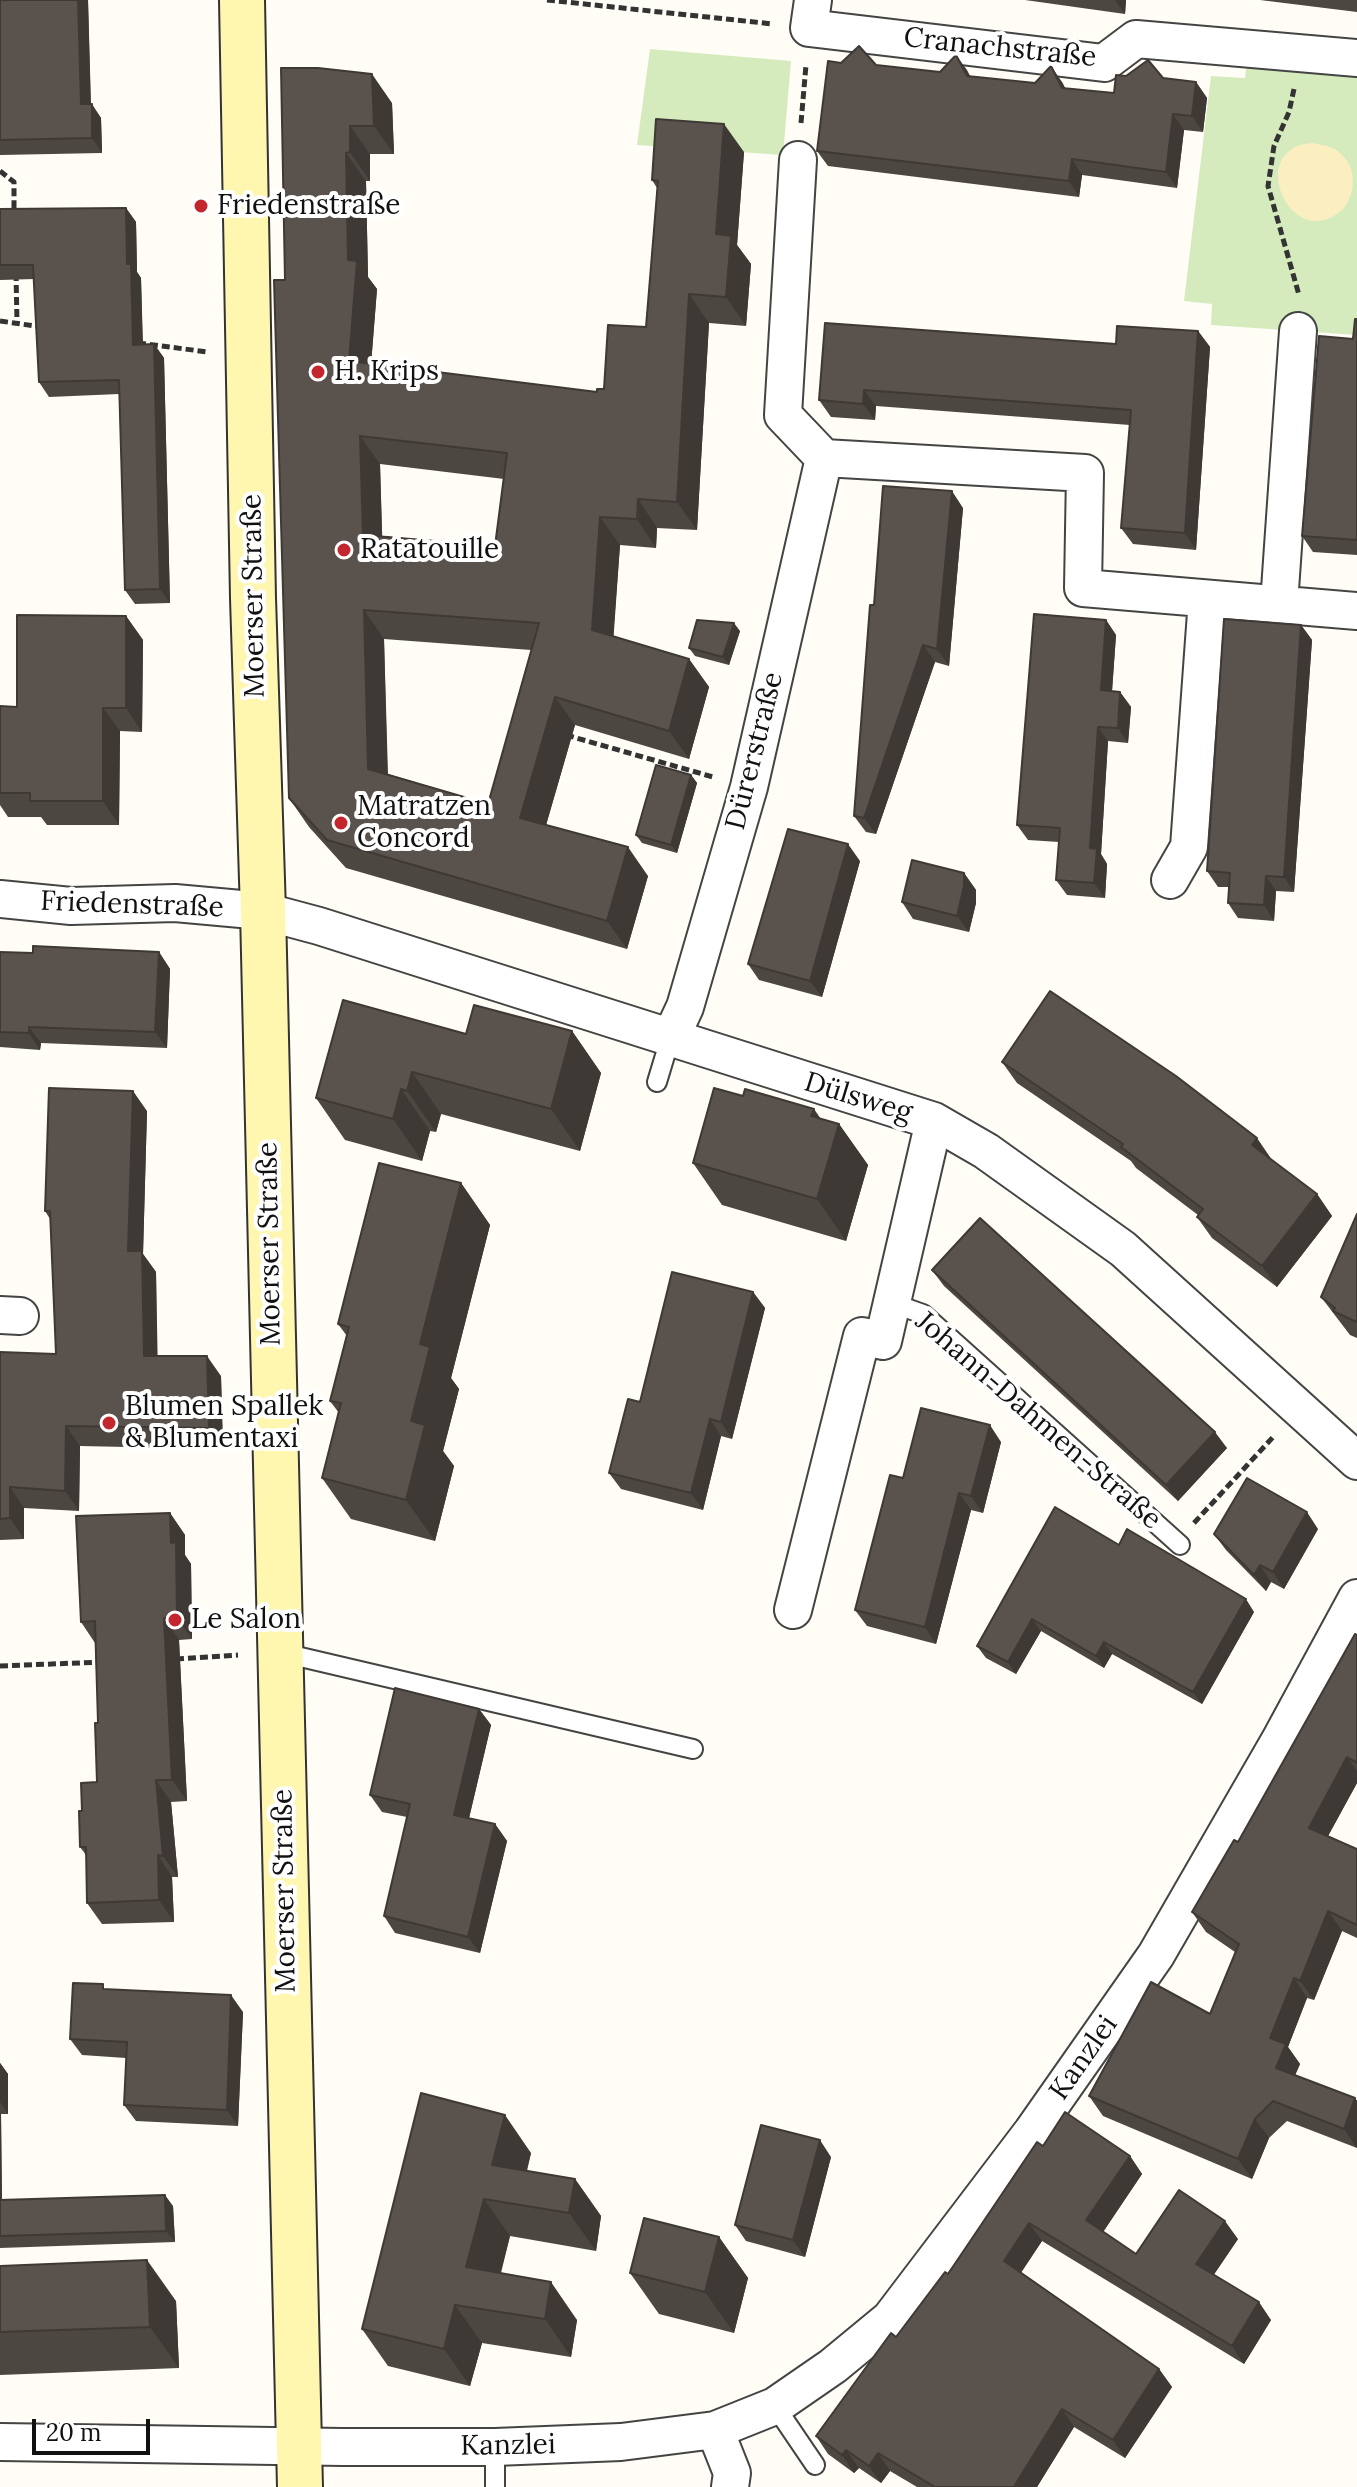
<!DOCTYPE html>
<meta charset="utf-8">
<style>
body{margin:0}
#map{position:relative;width:1357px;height:2487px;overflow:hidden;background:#fffdf5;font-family:Lora,serif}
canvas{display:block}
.scale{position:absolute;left:32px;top:2419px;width:118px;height:36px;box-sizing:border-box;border:4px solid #111;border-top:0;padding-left:10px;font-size:24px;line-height:28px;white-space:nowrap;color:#111;-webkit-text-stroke:6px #fff;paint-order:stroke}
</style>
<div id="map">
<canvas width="1357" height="2487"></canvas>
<div class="scale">20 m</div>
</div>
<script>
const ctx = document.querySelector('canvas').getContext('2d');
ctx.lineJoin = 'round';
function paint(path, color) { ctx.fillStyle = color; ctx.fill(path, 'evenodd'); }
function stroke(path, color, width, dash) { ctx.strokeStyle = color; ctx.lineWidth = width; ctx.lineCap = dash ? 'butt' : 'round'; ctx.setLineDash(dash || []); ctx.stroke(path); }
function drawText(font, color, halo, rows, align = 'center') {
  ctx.font = font + ' Lora,serif'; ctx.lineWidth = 8; ctx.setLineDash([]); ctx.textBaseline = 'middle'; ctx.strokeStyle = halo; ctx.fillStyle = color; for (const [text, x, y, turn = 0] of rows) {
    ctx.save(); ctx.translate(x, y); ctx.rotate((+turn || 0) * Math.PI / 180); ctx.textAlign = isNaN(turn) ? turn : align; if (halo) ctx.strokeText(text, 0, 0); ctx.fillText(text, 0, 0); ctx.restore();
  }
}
paint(new Path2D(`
 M650,49l141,12 -8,94 -146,-10z
 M1247,61l110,13v261l-146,-10 1,-21 -28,-3 27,-225 34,2z`), '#d5ebbd');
paint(new Path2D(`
 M1312,143c8,1 17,3 24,7 21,14 21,40 8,58 -52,50 -101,-60 -32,-65z`), '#fbeec1');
const service = new Path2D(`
 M657,1082l13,-43
 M892,1303l31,11 257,231
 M279,1652l414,97
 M775,2406l40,59
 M495,2447v40`);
const minor = new Path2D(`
 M813,0l-4,28 295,35 32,-24 221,19
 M798,160l-15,255 41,43 261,15 -2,115 274,23
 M1279,604l19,-273
 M1170,880l19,-33 18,-248
 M0,899l71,7 104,-3 88,8 56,15 615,195 52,30 137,98 234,212
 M670,1039l15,-32 64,-220 75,-329
 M0,1315l20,1
 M793,1610l69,-274 21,5 51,-220
 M715,2430l17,43 -2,14
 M0,2442l343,5h152l126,-5 94,-12 60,-24 58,-40 57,-47 142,-187 124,-177 124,-215 77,-142`);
const secondary = new Path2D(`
 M242,0l11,598 10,313 37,1576`);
stroke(service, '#444', 22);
stroke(minor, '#444', 40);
stroke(secondary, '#333', 48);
stroke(new Path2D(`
 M547,0l226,24
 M1294,89l-5,23 -15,34 -6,40 31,109
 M801,123l5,-58
 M0,171l14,11v33
 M16,273l1,50
 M0,321l42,6
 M138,343l70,9
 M566,735l147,42
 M1194,1523l80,-87
 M176,1659l62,-4
 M0,1666l103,-4`), '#333', 5, [8, 4]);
stroke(service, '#fff', 18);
stroke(minor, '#fff', 36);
stroke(secondary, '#fff6b0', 44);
paint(new Path2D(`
 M0,0h88l3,104 10,14 1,35 -102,2z
 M1025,0h101l-1,14z
 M1260,0h97v12z
 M956,55l14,21 65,7 27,-1 3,6 49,5 12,-17 37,2 33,4 11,16 -4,34 -19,-2 -7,58 -95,-13 -3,22 -251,-31 -11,-15 24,-88 35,2 64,7z
 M281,68l111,35 2,51h-24v27h-4l2,96 9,12 -6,75 226,28 7,-3 42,-62 11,-139 -5,-8 92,-28 -7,93 14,19 -5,62 -37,-3 -12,207 -40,-2 -1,20 -36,-3 -7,92 76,22 20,28 -20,72 -114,-34 -29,100 102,51 -21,73 -281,-81 -37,-41 -20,-29 -4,-518zM380,464l124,15 -9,67 -113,-10zM384,639l147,11 -43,154 -100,-30z
 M126,208l10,14 1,50 4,6 2,67 11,-1 10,14 6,245 -35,1 -10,-14 -6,-196 -70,3 -10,-15 -5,-103 -34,1v-71z
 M1357,319v236l-44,-3 -11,-16z
 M825,323l291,21 82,-13 12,16 -14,203 -63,-6 -12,-16 9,-103 -254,-19 -1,14 -44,-3 -12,-17z
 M963,508l-14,158 -14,-4 -59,172 -10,-2 -12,-16 20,-211z
 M126,616l17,24 -1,92 -22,-1 -1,94h-72l-6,-8h-33l-8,-12v-99l17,1z
 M1106,620l10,15 -4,56 8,1 11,15 -3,36 -20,-2 -7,113 6,10 -2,34 -38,-3 -11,-15 3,-38 -31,-2 -11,-15z
 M1301,625l11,15 -18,252 -18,-1 -2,30 -36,-3 -10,-15 1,-16h-11l-11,-16z
 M740,631l-11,34 -34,-9 -6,-8z
 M691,775l6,8 -20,70 -35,-10 -6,-8z
 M860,861l-38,136 -63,-17 -11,-16z
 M964,873l12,17v13l-7,29 -56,-13 -11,-17z
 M0,952l33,1 126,-1 11,17 -3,79 -126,-5 -1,7 -40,-3z
 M572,1031l29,42 -21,78 -139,-37 -5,18 -6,-1 -8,30 -77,-21 -29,-42 150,-64z
 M1002,1062l270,98 45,34 15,22 -55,71 -65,-49 -15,-21 1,-2 -62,-47 -5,-7 -114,-78z
 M147,1111l-4,143 13,18 1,84 64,20 2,73 -143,-3 -1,65 -55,-3v31l-24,1v-188l56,2 -6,-135 -5,-8z
 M820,1119l19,5 29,41 -22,76 -124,-36 -29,-42z
 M461,1183l29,42 -39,153 8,11 -16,62 11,15 -19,75 -84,-22 -29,-41 17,-65 -9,-12 17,-65 -9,-12z
 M1357,1214v124l-7,-3 -29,-38z
 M932,1270l295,178 -49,53 -234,-215z
 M753,1292l12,16 -33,131 -11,-3 -18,74 -82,-21 -12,-16 31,-71z
 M1001,1442l-18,71 -12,-3 -35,134 -69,-18 -12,-16 48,-132z
 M170,1513l15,22v20l6,9 1,75 -13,1 8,161 -16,1 7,75h-6l2,45 -72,2 -15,-21 -1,-48 -6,-8 2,-36 15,-29 1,-59 -3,-80 -14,-21z
 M1318,1529l-34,60 -13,-7 -5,9 -40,-41 -12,-16z
 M1119,1545l135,67 -52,92 -90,-50 -8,14 -63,-37 -25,43 -30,-16 -9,-12z
 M1357,1635v148l-29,53 29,13v89l-15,-7 -28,69 -7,-2 -19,49 12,17 -5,11 60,23 2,3v47l-70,-27 -18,17 -17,41 -149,-63 -14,-20 121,-82 25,-62 -29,-20 -14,-20 46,-70z
 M479,1709l12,16 -22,93 26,6 12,17 -27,112 -85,-20 -11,-17 23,-99 -25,-5 -12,-17z
 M106,1989l137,23 -5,114 -102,-5 -12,-16 2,-47 -44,-3 -12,-16z
 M0,2063l8,11v40h-7l1,86 171,6 2,36 -175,6z
 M421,2093l110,60 -4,18 48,8 26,37 -5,35 -86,-15 -9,37 76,47 -6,37 -89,-14 -12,43 -82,-20 -26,-37z
 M1043,2146l87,10 12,18 -39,58 33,22 102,-15 -24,35 57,46 -27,44 -202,-123 -21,31 138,97 13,18 -47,71 -51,-31 -37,60h-120l-27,-16 -9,12 -22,-15 -5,5 -26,-19 -12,-18 132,-162z
 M831,2157l-26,100 -59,-16 -11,-16z
 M719,2237l29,41 -14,55 -75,-19 -29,-41z
 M0,2266l176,35 3,67 -179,7z`), '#4d4742');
paint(new Path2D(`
 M78,0h10l3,118 -10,-14z
 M1115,0h11l-1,14z
 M956,55l11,15 11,22 -11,-16z
 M1051,66l11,16 11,21 -11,-15z
 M372,74l20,29 2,51 -20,-28z
 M1196,82l11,16 -4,34 -11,-16z
 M92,104l9,14 1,35 -10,-15z
 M1173,114l11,16 -7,58 -11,-16z
 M724,124l20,28 -7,93 14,19 -5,62 -20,-29 -10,-63z
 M350,126l20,28v27l-20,-29z
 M346,153l20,28 2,96 9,12 -8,101 -20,-29 -1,-101z
 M1072,159l10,16 -3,22 -10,-16z
 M126,208l10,14 1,50 4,6 2,81 -10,-14 -6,-81z
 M689,294l20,29 -12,207 -20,-28z
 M1198,331l12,16 -14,203 -11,-17z
 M154,344l10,14 6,245 -10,-14z
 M864,390l12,16 -1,14 -12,-16z
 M360,436l20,28 3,99 -20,-28z
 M952,491l11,17 -14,158 -12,-17z
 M638,499l19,29 -1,20 -19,-29z
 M600,517l20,28 -8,114 -20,-29z
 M364,610l20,29 4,158 -20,-28z
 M126,616l17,24 -1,92 -16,-24z
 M1106,620l10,15 -5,70 -10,-15z
 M734,623l6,8 -11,34 -6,-8z
 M1301,625l11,15 -18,252 -10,-15z
 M923,645l12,17 -59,172 -12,-16z
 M689,659l20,28 -20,72 -20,-28z
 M1120,692l11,15 -3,36 -10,-15z
 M555,697l20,28 -35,121 -20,-28z
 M103,708l17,23 -1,94 -16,-24z
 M1098,727l10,14 -7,113 6,10 -2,34 -11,-15 -4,-35z
 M691,775l6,8 -20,70 -6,-8z
 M848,844l12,17 -38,136 -12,-16z
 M628,847l20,29 -21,73 -20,-28z
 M964,873l12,17v13l-7,29 -12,-16z
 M1266,876l10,15 -2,30 -10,-16z
 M159,952l11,17 -3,79 -12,-16z
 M29,1027l12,16 -1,7 -11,-17z
 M572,1031l29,42 -21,78 -29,-42z
 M412,1072l29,42 -5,18 -29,-41z
 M401,1089l29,42 -8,30 -29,-42z
 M133,1091l14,20 -4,143 13,18 2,105 -14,-21 -16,-105z
 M814,1109l20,29 5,-14 29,41 -22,76 -29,-42 -6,-83z
 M1257,1138l15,22 -20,-15z
 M461,1183l29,42 -39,153 8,11 -16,62 11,15 -19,75 -29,-41 5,-79 9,-77z
 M1317,1194l15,22 -55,71 -15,-21z
 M753,1292l12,16 -33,131 -11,-17z
 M207,1356l14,20 2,73 -14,-21z
 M710,1419l11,17 -18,74 -12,-17z
 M990,1425l11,17 -18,71 -12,-17z
 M66,1426l14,20 -1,65 -14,-20z
 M1215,1432l12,16 -49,53 -12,-16z
 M10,1487l14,21v31l-14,-21z
 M959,1493l12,17 -35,134 -11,-17z
 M1307,1512l11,17 -34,60 -11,-17z
 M170,1513l15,22v20l6,9 1,75 -15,-21 -6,-75z
 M1260,1565l11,17 -5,9 -12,-16z
 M1246,1599l8,13 -52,92 -9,-12z
 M164,1618l15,22 8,161 -15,-21z
 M1032,1619l9,12 -25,43 -8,-12z
 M1104,1642l8,12 -8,14 -8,-12z
 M479,1709l12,16 -25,106 -12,-16z
 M1347,1757l10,14v12l-35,64 -13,-19z
 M156,1780l15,22 7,75 -15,-21z
 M495,1824l12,17 -27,112 -12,-16z
 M158,1855l14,22 2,45 -15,-22z
 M1328,1911l14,20 -28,69 -14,-19z
 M1294,1978l13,20 -19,49 12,17 -10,23 -14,-19 -6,-30z
 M231,1995l12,17 -5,114 -11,-16z
 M0,2063l8,11v40l-8,-12z
 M1355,2098l2,3v47l-13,-19z
 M0,2113l1,1 1,98 -2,-3z
 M505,2115l26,38 -13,50 -26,-38z
 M1255,2119l14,19 -17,41 -14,-20z
 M820,2140l11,17 -26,100 -12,-17z
 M1130,2156l12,18 -43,64 -13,-18z
 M575,2179l26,37 -5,35 -27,-38z
 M165,2195l8,11 2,36 -9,-11z
 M484,2199l26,37 -18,69 -26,-38z
 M1225,2221l13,18 -29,43 -13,-18z
 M1029,2223l13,18 -25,38 -13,-18z
 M719,2237l29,41 -14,55 -29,-41z
 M147,2260l29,41 3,67 -29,-41z
 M551,2282l26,38 -6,37 -26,-38z
 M1259,2302l12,18 -27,44 -12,-18z
 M455,2305l27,38 -12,43 -26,-37z
 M1159,2369l13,18 -47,71 -12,-18z
 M1062,2409l12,18 -37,60h-20l-2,-2z
 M846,2450l13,18 -5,5 -12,-18z
 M878,2453l12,18 -9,12 -12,-17z`), '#3f3936');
const building = new Path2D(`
 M0,0h78l3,104h11v34l-92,2z
 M859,46l17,19 64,7 16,-17 11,21 68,7 16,-17 11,22 52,5 2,-18 10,1 22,-16 15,18 33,4 -4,34 -19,-2 -7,58 -94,-13 -3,22 -252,-30 11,-90 13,2z
 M281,68h37l54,6 2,52h-24v26l-4,1 2,107 9,1 -8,100 248,31v-3h7l4,-64 38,2 12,-146 -6,-1 4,-61 68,5 -8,110 15,2 -5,61 -37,-3 -12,208 -39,-3 -1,20 -37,-2 -8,113 97,29 -20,72 -114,-34 -35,121 108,29 -21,74 -280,-81 -38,-42 -15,-518h11zM360,436l147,17 -12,93 -132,-11zM364,610l175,13 -51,181 -120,-35z
 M126,208l1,56h4l2,81 21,-1 6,245 -35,1 -6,-210 -80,2 -6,-117h-33v-56z
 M1355,319h2v221l-55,-4 17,-200 34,3z
 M825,323l291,21 1,-18 81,5 -13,202 -64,-5 10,-118 -267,-20 -1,14 -44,-4z
 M883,486l69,5 -15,158 -14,-4 -59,173 -10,-2 16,-211h4z
 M1034,614l72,6 -5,70 19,2 -2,36 -20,-1 -8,121 7,1 -3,34 -38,-3 4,-52 -43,-3z
 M17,615l109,1v92h-23v93h-73v-8h-30v-87l17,1z
 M1224,619l77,6 -17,252 -18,-1 -2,29 -36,-2 2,-30 -23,-2z
 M697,620l37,3 -11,34 -34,-9z
 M656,765l35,10 -20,70 -35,-10z
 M788,829l60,15 -38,137 -62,-17z
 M912,860l52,13v13l-7,30 -55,-14z
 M33,946l126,6 -4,80 -126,-5v6l-29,-1v-80l33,1z
 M1050,991l126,85 81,62 -5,7 65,49 -55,72 -65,-49 6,-8 -82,-62 2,-3 -121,-82z
 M343,1000l123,34 8,-29 98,26 -21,78 -139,-37 -5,19 -6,-2 -8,30 -77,-21z
 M49,1088l84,3 -5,160h14l2,105h63l2,72 -143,-2 -1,65 -55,-4v31l-10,1v-167l56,2 -6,-143h-5z
 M714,1088l29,8 2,-7 69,20 -3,7 28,8 -22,75 -124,-36z
 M379,1163l82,20 -41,161 10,3 -19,74 14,4 -19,75 -84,-22 19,-75 -11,-2 19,-74 -11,-3z
 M1357,1214v108l-24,-11 2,-3 -14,-11z
 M980,1218l235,214 -49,53 -234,-215z
 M672,1272l81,20 -32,130 -11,-3 -19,74 -82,-20 19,-74 12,3z
 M921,1408l69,17 -19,71 -12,-3 -34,134 -70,-17 35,-135 13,3z
 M1247,1478l60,34 -34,60 -13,-7 -6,10 -40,-41z
 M1055,1507l64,38 8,-16 119,70 -53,93 -89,-50 -8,14 -64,-37 -24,43 -31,-16z
 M170,1513l1,30 5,-1 1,76h-13l8,162h-16l7,76 -5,-1 1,45 -72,3 -1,-56h-6l-1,-36h3l-1,-28 16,-1 -2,-59h3l-3,-102 -14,1 -5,-106z
 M1355,1634l2,1v128l-10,-6 -38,71 48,21v76l-29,-14 -28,70 -6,-3 -24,60 16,6 -10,24 79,30 -11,31 -71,-28 -18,18 -17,40 -149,-63 62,-114 59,32 29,-70 -47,-32 42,-72 4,2z
 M395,1688l84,21 -25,106 41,9 -27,113 -84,-21 26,-112 -40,-9z
 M73,1983l30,1v5l128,6 -4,115 -103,-5 3,-63 -57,-3z
 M421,2093l84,22 -13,50 83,14 -6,34 -85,-14 -18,68 85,15 -6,37 -90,-14 -11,44 -82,-20z
 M1065,2112l65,44 -44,64 50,34 43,-64 46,31 -29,43 63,38 -27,44 -203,-123 -25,38 155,108 -46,71 -51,-31 -47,76 4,2h-84l-57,-34 -9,13 -23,-16 -4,5 -26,-19 75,-103 5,4 49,-65 3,2 89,-132 6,4z
 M761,2125l59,15 -27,100 -58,-15z
 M165,2195l1,36 -166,5v-36z
 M644,2218l75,19 -14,55 -75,-19z
 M147,2260l3,67 -150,5v-66z`);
paint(building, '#5a524d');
stroke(building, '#3f3936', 2);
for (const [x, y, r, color] of [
 [201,206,8,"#c4262e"],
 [318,372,8,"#c4262e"],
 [344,550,8,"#c4262e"],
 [341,823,8,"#c4262e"],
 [109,1423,8,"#c4262e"],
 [175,1620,8,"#c4262e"]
]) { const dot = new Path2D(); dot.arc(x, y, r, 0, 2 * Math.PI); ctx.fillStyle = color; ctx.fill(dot); stroke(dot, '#fff', 3); }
drawText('28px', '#111', '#fff', [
 ["Cranachstraße",1000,48,6],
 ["Moerser Straße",254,596,-91],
 ["Dürerstraße",755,751,-76],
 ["Friedenstraße",132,905,2],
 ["Dülsweg",858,1098,17],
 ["Moerser Straße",270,1244,-91],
 ["Johann-Dahmen-Straße",1038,1421,41],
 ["Moerser Straße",285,1891,-91],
 ["Kanzlei",1084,2058,-55],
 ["Kanzlei",508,2446,-1]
]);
drawText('28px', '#111', '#fff', [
 ["Friedenstraße",217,206],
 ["H. Krips",334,372],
 ["Ratatouille",360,550],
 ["Matratzen",357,807],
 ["Concord",357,839],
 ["Blumen Spallek",125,1407],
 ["& Blumentaxi",125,1439],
 ["Le Salon",191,1620]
], 'left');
</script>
